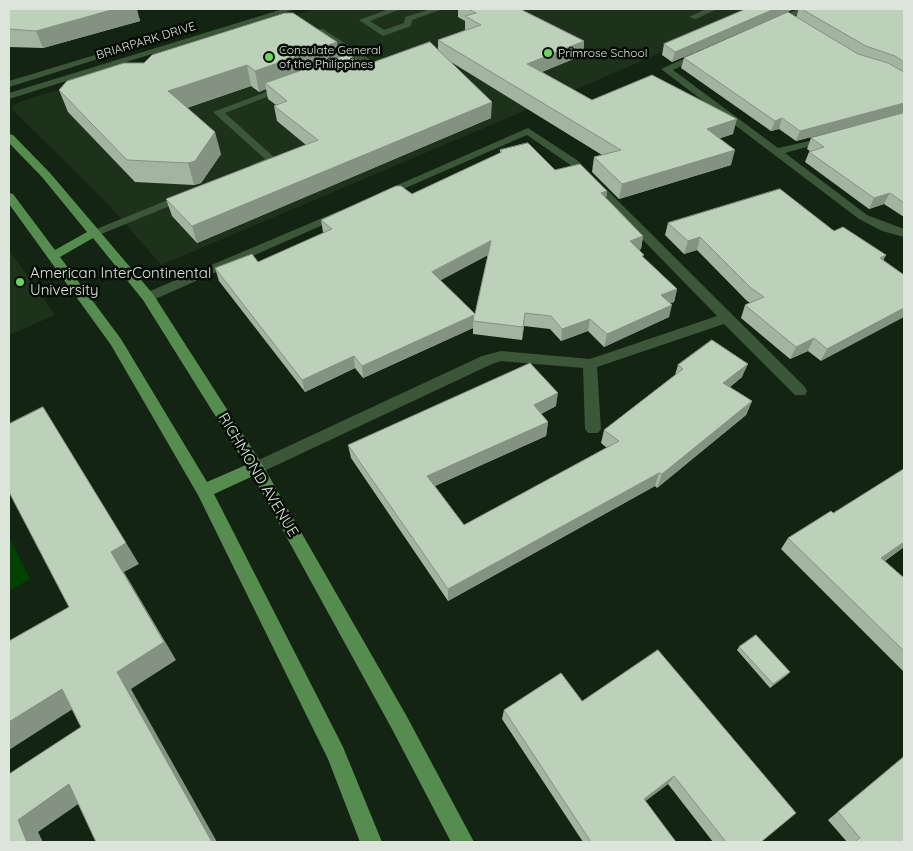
<!DOCTYPE html>
<style>
body{margin:0}
#map{position:relative;width:913px;height:851px;overflow:hidden;background:#142412;font-family:Quicksand,sans-serif}
canvas{display:block}
.frame{position:absolute;inset:0;border:10px solid #dbe5d9;pointer-events:none}
</style>
<div id="map">
<canvas width="913" height="851"></canvas>
<div class="frame"></div>
</div>
<script>
const ctx = document.querySelector('canvas').getContext('2d');
ctx.lineJoin = 'round';
function paint(path, color) { ctx.fillStyle = color; ctx.fill(path, 'evenodd'); }
function stroke(path, color, width, dash) { ctx.strokeStyle = color; ctx.lineWidth = width; ctx.lineCap = dash ? 'butt' : 'round'; ctx.setLineDash(dash || []); ctx.stroke(path); }
function drawText(font, color, halo, rows, align = 'center') {
  ctx.font = font + ' Quicksand,sans-serif'; ctx.lineWidth = 5; ctx.setLineDash([]); ctx.textBaseline = 'middle'; ctx.strokeStyle = halo; ctx.fillStyle = color; for (const [text, x, y, turn = 0] of rows) {
    ctx.save(); ctx.translate(x, y); ctx.rotate((+turn || 0) * Math.PI / 180); ctx.textAlign = isNaN(turn) ? turn : align; if (halo) ctx.strokeText(text, 0, 0); ctx.fillText(text, 0, 0); ctx.restore();
  }
}
paint(new Path2D(`
 M315,9h443l-123,55 -474,201 -54,-62 -96,-95 8,-6z
 M9,250l46,65 -46,20z`), '#1d311b');
paint(new Path2D(`
 M9,537l21,42 -21,12z`), '#024100');
paint(new Path2D(`
 M283,9h12l-286,90v-6z
 M389,9h12l-31,12 14,9 20,-7 1,-6 26,-8h12l-31,11 -1,6 -28,10 -24,-16z
 M706,9h11l-21,10 -7,-2z
 M798,9h10l-32,16 -7,-2z
 M317,29h6l52,34 -5,3 -7,-3 -20,7h-6v-4l20,-7 -40,-26z
 M148,39l7,2 -146,46v-6z
 M699,52l8,2 -34,16 105,78 54,-12v4l-47,13 82,62 37,14v8l-22,-6 -23,-12 -198,-150z
 M282,86l8,2 -65,25 52,47 -18,9h-8v-4l14,-6 -52,-47z
 M528,128l49,32 228,227 2,4 -2,4h-10l-71,-71 -127,43 4,62 -3,4h-10l-3,-4 -2,-61 -82,-7 -9,3 -230,108 -6,2 -6,-2 -2,-4 2,-4 232,-108 19,-5 89,8 127,-43 -148,-152 -42,-29 -140,61h-8l-2,-2z
 M185,193l4,1v4l-90,37h-8l-2,-3z
 M339,211l6,3 -2,2 -190,84 -5,1 -6,-4 1,-3z`), '#3c5639');
paint(new Path2D(`
 M9,134l4,1 37,38 103,121 109,170 144,251 68,127h-23l-59,-113 -139,-253 -39,18 129,253 39,95h-22l-32,-83 -130,-264 -87,-150 -102,-141v-11l4,1 42,56 32,-18 -45,-55 -33,-34zM93,238l50,62 103,165 -39,17 -86,-143 -61,-82z`), '#568c50');
paint(new Path2D(`
 M9,9l130,8 1,4 -97,27 -34,-1z
 M458,9h62l64,32 -1,14 -41,17 50,28 141,34 -13,4 11,27 -112,34 -27,-27 2,-15 8,-2 -151,-93 40,56 -294,125 -25,-27 -6,-17 140,-54 -29,-24 -3,-15 2,-1 -8,-6 -2,-10 -7,3 -8,-6 -64,22 34,46 -20,29 -7,2 -59,-3 -67,-70 -9,-22 85,-27 195,-6 26,8 73,-16v-9l27,-10v-9l-7,-4z
 M746,9h48l-122,53 -10,-7 2,-11z
 M799,9h105v208l-20,-13 -15,5 -64,-47 4,-10 1,-1 -3,-2 4,-11 79,-22 -94,25 -17,-12 -8,2 -90,-63 3,-10 112,-41z
 M500,150l55,20 52,21 -1,7 37,38 -2,13 -2,1 5,8 33,31 -3,13 -3,1 -2,14 -65,30 -16,-16 -27,10 -11,-12 -26,-3 -2,14 -49,-6v-6l-110,50 -8,-10 -50,24 -86,-111 -4,-13 43,-6 66,-29 -1,-1 -2,-12 91,-26 88,-41zM488,255l-13,59 -35,-34z
 M668,223l166,8 52,24 -65,106 -13,-10 -18,8 -49,-41 4,-13 5,-2 -4,-3 -49,-50 -13,4 -19,-19z
 M678,365l64,12 -12,10 22,14 -6,14 -89,73 -2,-2 -207,115 -97,-143 -3,-13 208,-39 -15,8 7,8 -2,14 -111,50 29,39 143,-77 -6,-5 3,-13 71,-55z
 M904,469v78l-19,14 19,17v94l-123,-123 7,-11 45,-25z
 M739,647l48,28 -17,13 -33,-38z
 M582,701l179,141h-48l-45,-58 -23,17 31,41h-93l-81,-123 2,-9z
 M904,756v86h-57l-19,-22z`), '#a3b4a0');
paint(new Path2D(`
 M115,9h22l3,12 -97,27 -7,-17z
 M774,9h20l-122,53 3,-10z
 M584,41l-1,14 -57,23 1,-14z
 M337,42l3,20 -75,21 1,6 -7,3 -4,-21z
 M247,65l4,21 -77,26 -6,-21z
 M492,102l-1,16 -294,125 -5,-17z
 M904,103v10l-108,28 4,-10z
 M782,118l-3,11 -8,2 4,-10z
 M737,119l-4,15 -30,10 4,-15z
 M215,132l6,22 -20,29 -7,2 -6,-22z
 M735,150l-4,15 -112,34 3,-15z
 M607,191l-2,13 -4,-11z
 M890,193l-6,11 -15,5 5,-11z
 M643,236l-2,13 -13,5 2,-13z
 M700,237l-3,13 -13,4 4,-13z
 M491,241l-1,13 -58,31v-13z
 M886,255l-6,12v-9z
 M677,289l-3,13 -16,6 3,-13z
 M672,305l-3,12 -65,30 3,-13z
 M904,308v9l-83,44 6,-12z
 M525,313l-1,13 -2,14 1,-13z
 M474,315l-1,6v7l-110,50 -1,-12z
 M590,319l-2,12 -27,10 1,-12z
 M814,338l-6,13 -18,8 6,-12z
 M354,356l1,12 -50,24 -3,-12z
 M748,364l-6,13 -24,19 5,-13z
 M558,393l-2,13 -24,12 2,-13z
 M752,401l-6,14 -89,73 5,-14z
 M43,407l96,157 -15,8 52,88 -45,29 86,153h-5l-95,-170z
 M548,422l-2,14 -118,53 -1,-13z
 M659,473l-4,13 -207,115v-12z
 M904,542v5l-32,22 9,-11z
 M790,672l-3,3 -17,13 3,-4z
 M62,689l17,16 -70,45v-28z
 M674,776l-6,8 -29,22 5,-7z
 M69,784l18,14 -49,34 5,10h-16l-9,-22z`), '#849282');
const building = new Path2D(`
 M9,9h106l-79,22 -27,-2z
 M468,9h52l64,32 -57,23 65,36 60,-25 85,44 -30,10 28,21 -113,34 -28,-27 27,-7 -183,-110 43,-15 -16,-9 11,-3z
 M746,9h28l-99,43 -11,-8z
 M802,9h102v53l-9,-6 -29,-10z
 M788,12l70,42 30,9 16,9v31l-104,28 -18,-13 -7,3 -91,-63z
 M285,13h8l44,29 -82,29 -8,-6 -79,26 47,41 -20,29 -7,2 -61,-3 -68,-70 8,-9 57,-18h20l8,-8z
 M430,42l62,60 -300,124 -26,-27 152,-59 -44,-34 13,-5 -22,-18 83,-29 17,11z
 M904,113v90l-14,-10 -16,5 -65,-46 15,-5 -13,-9z
 M528,143l27,27 25,-6 27,27 -6,2 42,43 -13,5 14,14 -2,1 35,33 -16,6 11,10 -65,29 -17,-15 -28,10 -11,-13 -26,-3 -2,14 -50,-6 1,-6 -112,51 -8,-10 -52,24 -87,-112 37,-14 6,8 74,-33 -11,-9 75,-34h5l11,8 90,-42 -2,-2zM491,241l-16,73 -43,-42z
 M780,189l54,42 9,-4 43,28 -6,3 24,17v33l-77,41 -13,-11 -18,9 -51,-42 19,-8 -13,-9 -51,-51 -12,4 -20,-18z
 M712,340l36,24 -25,19 29,18 -90,73 -3,-1 -211,116 -100,-144 182,-82 28,30 -24,12 14,17 -121,54 37,49 155,-84 -15,-11 79,-61 -5,-4z
 M43,407l83,136 -15,9 53,90 -47,30 95,170h-116l-27,-58 -51,36 9,22h-18v-68l72,-47 -19,-38 -53,33v-81l60,-34 -60,-115v-68z
 M904,469v73l-23,16 23,20v73l-116,-113 43,-27 2,2z
 M756,635l34,37 -17,12 -34,-37z
 M658,650l138,163 -35,29h-35l-52,-66 -30,23 32,43h-85l-87,-132 57,-37 21,28z
 M904,757v85h-50l6,-4 -22,-26z`);
paint(building, '#bdd1ba');
stroke(building, '#849282', 1);
for (const [x, y, r, color] of [
 [548,53,5,"#6cd362"],
 [269,57,5,"#6cd362"],
 [20,282,5,"#6cd362"]
]) { const dot = new Path2D(); dot.arc(x, y, r, 0, 2 * Math.PI); ctx.fillStyle = color; ctx.fill(dot); stroke(dot, '#050b05', 2); }
drawText('12px', '#dbe5d9', '#050b05', [
 ["BRIARPARK DRIVE",146,41,-17]
]);
drawText('12px', '#dbe5d9', '#050b05', [
 ["Consulate General",279,50],
 ["of the Philippines",279,64],
 ["Primrose School",558,53]
], 'left');
drawText('15px', '#dbe5d9', '#050b05', [
 ["American InterContinental",30,273],
 ["University",30,290]
], 'left');
drawText('15px', '#dbe5d9', '#050b05', [
 ["RICHMOND AVENUE",258,475,59]
]);
</script>
